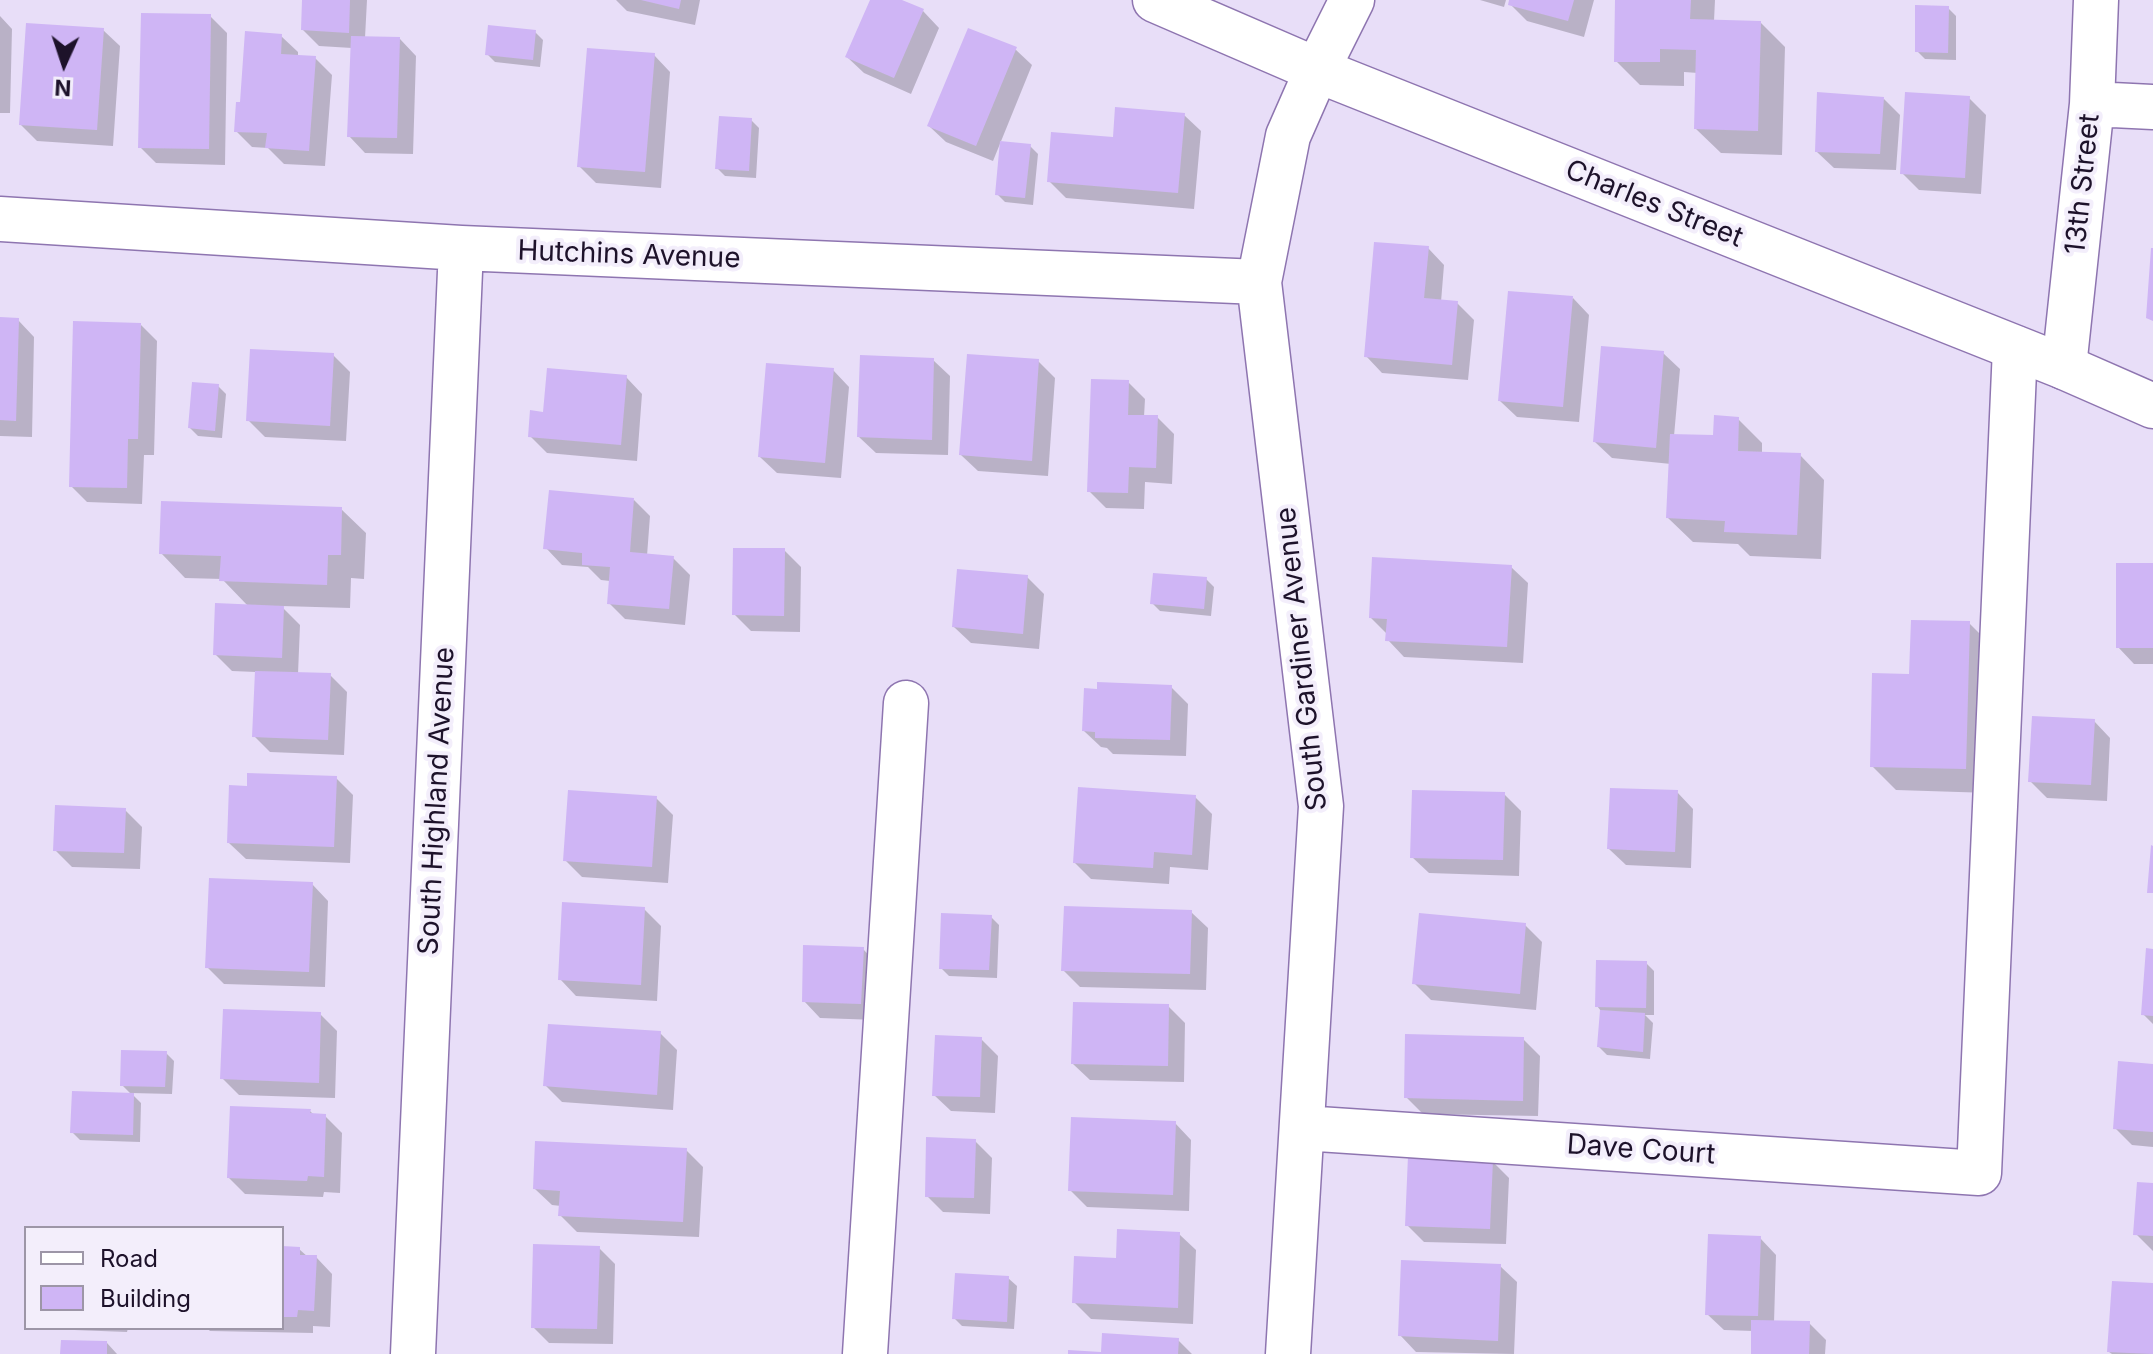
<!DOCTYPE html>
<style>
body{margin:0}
#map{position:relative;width:2153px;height:1354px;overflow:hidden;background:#e8def8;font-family:Inter,sans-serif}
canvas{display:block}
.legend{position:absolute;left:24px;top:1226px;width:260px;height:104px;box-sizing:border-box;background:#f3eefb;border:2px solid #9d96a7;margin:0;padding:10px 14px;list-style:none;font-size:24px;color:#1d122a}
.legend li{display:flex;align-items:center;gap:16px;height:40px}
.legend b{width:40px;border:2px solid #9d96a7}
.north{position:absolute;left:24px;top:24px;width:80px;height:80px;-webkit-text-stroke:6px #f3eefb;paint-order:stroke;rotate:183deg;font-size:22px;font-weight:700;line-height:32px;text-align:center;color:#1d122a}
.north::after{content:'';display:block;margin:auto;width:28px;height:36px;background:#1d122a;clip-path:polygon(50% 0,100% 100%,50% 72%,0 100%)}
</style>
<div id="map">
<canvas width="2153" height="1354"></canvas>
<ul class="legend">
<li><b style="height:10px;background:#fff"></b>Road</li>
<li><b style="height:22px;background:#cfb5f5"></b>Building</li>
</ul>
<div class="north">N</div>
</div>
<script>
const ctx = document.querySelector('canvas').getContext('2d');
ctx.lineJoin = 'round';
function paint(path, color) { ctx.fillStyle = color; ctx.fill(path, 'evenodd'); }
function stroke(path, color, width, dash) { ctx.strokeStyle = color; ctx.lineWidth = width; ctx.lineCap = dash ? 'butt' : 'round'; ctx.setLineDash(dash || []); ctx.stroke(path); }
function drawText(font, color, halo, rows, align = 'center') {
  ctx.font = font + ' Inter,sans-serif'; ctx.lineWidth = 8; ctx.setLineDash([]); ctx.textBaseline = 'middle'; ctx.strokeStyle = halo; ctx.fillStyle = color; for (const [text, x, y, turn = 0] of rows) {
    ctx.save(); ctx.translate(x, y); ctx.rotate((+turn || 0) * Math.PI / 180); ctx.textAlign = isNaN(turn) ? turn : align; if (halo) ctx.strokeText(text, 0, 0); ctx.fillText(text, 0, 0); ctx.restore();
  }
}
paint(new Path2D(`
 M304,0h63l-2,38 35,1 16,17 -3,98 -48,-1 -16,-17 3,-88 -33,-2 -16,-16z
 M616,0h84l-5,25 -68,-14z
 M872,0h25l26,11 16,17 -28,66 -47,-21 -17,-16z
 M1480,0h26l-2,7z
 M1511,0h83l-10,37 -57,-16 -17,-17z
 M1617,0h98l-1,21 47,2 24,24 -3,108 -61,-2 -25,-24 2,-56 -14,-1v14l-44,-1 -24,-24z
 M1948,8l8,8v44l-31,-1 -8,-8z
 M0,16l12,13 -2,84h-10z
 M210,16l17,17 -2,132 -69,-2 -16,-16z
 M103,30l17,16 -7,100 -76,-5 -16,-16z
 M535,32l8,8 -3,27 -45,-5 -8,-8z
 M281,36l17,16v5l17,1 17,17 -7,91 -41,-2 -16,-16 -16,-1 -16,-16 6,-27z
 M1015,49l17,16 -39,96 -47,-19 -17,-16z
 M654,55l16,17 -9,116 -65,-5 -17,-17z
 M1969,98l17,17 -5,79 -62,-4 -17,-17z
 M1884,99l16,16 -4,55 -62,-2 -17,-16z
 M1184,115l17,16 -7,78 -128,-11 -17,-17z
 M751,120l8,8 -3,50 -31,-2 -8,-8z
 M1030,146l8,8 -5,51 -28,-3 -8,-8z
 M1428,248l16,17 -3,37 16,1 17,17 -6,60 -86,-7 -16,-17z
 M1573,298l16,17 -10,107 -62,-5 -17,-16z
 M0,319l18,1 16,17 -2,100 -32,-1z
 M141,325l16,16 -3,114h-10l-2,49 -55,-2 -16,-16z
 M1663,353l17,16 -6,67 41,1 23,-18 24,24v11l38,1 24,25 -3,79 -71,-3 -12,-12 -45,-2 -25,-24 3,-54 -59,-6 -17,-16z
 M333,355l17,17 -4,69 -81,-4 -17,-17z
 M933,360l17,16 -2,79 -72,-2 -17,-16z
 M1038,361l17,17 -7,98 -70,-5 -17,-16z
 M833,370l16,17 -8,91 -64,-5 -17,-16z
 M626,377l16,17 -5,67 -90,-8 -17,-17 15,-22z
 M1128,382l17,17 -1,18h13l17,17 -2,50 -27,-2 -1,27 -38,-1 -17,-17z
 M218,386l8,8 -4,44 -24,-2 -8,-8z
 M634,500l16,16 -3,40 26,2 17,17 -5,50 -60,-6 -16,-16 1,-22 -9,-1 -13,-13 -26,-2 -16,-17z
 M341,509l25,24 -2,46 -13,-1 -1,30 -69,-2 19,19 -2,49 32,1 17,17 -3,63 -74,-3 -16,-16 2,-64 -24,-1 -17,-17 33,-48 -26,-27 -37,-1 -24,-25z
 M784,550l17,17 -1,65 -49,-1 -17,-17z
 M2153,565v99h-19l-16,-17z
 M1511,567l17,16 -5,80 -119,-6 -16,-17v-5l-17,-17z
 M1027,577l17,17 -5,55 -68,-6 -17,-16z
 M1206,579l8,8 -3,29 -51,-5 -8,-8z
 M1969,623l25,25 -4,145 -94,-3 -24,-24z
 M1171,687l17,17 -2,52 -73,-2 -6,-6 -6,-1 -17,-16z
 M2094,721l16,17 -3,63 -60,-3 -17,-17z
 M336,778l17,17 -3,68 -104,-4 -17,-16 20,-55z
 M1677,792l16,17 -2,59 -65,-3 -17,-16z
 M1504,794l17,17 -2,65 -90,-3 -17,-16z
 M1195,797l17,17 -4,56 -38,-3 -1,17 -78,-5 -16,-16z
 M656,798l17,17 -5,68 -86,-6 -17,-17z
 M125,810l17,17 -2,42 -68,-2 -17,-17z
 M312,884l16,17 -3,86 -101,-3 -17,-17z
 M644,909l17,17 -4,75 -81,-5 -16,-17z
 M1191,912l17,16 -2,62 -126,-3 -17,-17z
 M991,917l8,8 -2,53 -48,-2 -8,-8z
 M1525,925l17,17 -6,68 -105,-10 -17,-17z
 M863,949l16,17 -2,54 -57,-2 -16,-17z
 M2153,951v73l-10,-10z
 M1646,963l8,8v44h-9l8,8 -3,36 -43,-4 -8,-8 2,-36 -4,-5z
 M1168,1006l17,17 -1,59 -94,-2 -17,-16z
 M320,1014l17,17 -2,67 -96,-3 -17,-17z
 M660,1033l17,17 -4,60 -111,-8 -17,-17z
 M981,1039l17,17 -3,57 -44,-2 -17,-16z
 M1523,1039l17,17 -2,60 -115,-2 -17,-17z
 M166,1053l8,8 -2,33 -41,-1 10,10 -1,39 -60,-2 -8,-8 60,-37 -10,-10z
 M2153,1066v81l-21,-2 -17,-17z
 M310,1111l4,4 11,1 17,17 -2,60 -16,-1 -1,5 -78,-3 -16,-16z
 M1175,1123l16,17 -2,71 -102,-4 -17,-17z
 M975,1141l17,17 -2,56 -47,-2 -16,-16z
 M686,1150l17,17 -4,70 -122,-5 -17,-17 1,-9 -9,-1 -17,-16z
 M1492,1161l17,17 -3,66 -82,-2 -17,-17z
 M2153,1185v66l-17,-17z
 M1179,1234l17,16 -3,74 -102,-5 -17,-17 44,-42z
 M1760,1238l16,17 -2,68h35l17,17 -1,14h-72v-23l-29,-1 -17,-16z
 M282,1248l17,1 9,8h8l16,17 -2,53 -17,-1v7l-103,-2 -3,-3h75z
 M599,1248l16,16 -2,80 -64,-1 -16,-16z
 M1500,1266l17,16 -3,72 -98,-2 -16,-17z
 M1008,1278l9,8 -3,43 -52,-3 -8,-8z
 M2153,1285v69h-41l-3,-2z
 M72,1328h56l-1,4 -53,-2z
 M1178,1340l14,14h-122h32z
 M107,1343l10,11h-55z`), '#0003');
paint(new Path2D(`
 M302,0h48l-1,33 -48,-3z
 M641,0h40l-2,9z
 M870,0h32l22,9 -30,69 -49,-21z
 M1509,0h65l-6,21 -60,-16z
 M1615,0h76l-1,19 71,2 -3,110 -64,-2 2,-79 -36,-1v13h-46z
 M1915,5l34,1 -1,47 -33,-1z
 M141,13l70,1 -2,135 -71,-1z
 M26,23l78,5 -7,102 -78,-5z
 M488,25l48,5 -3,30 -48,-5z
 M968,28l49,19 -41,99 -49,-20z
 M245,31l37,3 -1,20 35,2 -7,95 -44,-3 2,-15 -33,-1 2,-30h4z
 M351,36l49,1 -3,101 -50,-1z
 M587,48l68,5 -10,119 -68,-5z
 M1817,92l67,5 -4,57 -65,-2z
 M1905,92l65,4 -5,82 -65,-4z
 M1115,107l70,6 -7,80 -131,-11 4,-50 62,5z
 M719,116l33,2 -3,53 -34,-2z
 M1000,141l31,3 -6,54 -30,-3z
 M1374,242l55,4 -5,52 34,3 -6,64 -88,-8z
 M2151,248h2v73l-7,-3z
 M1508,291l65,5 -10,111 -65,-6z
 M0,317l19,1 -3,103 -16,-1z
 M73,321l68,2 -3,116h-10l-1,49 -58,-1z
 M1601,346l63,5 -8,97 -63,-6z
 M250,349l84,4 -4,73 -84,-5z
 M967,354l72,5 -7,102 -73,-6z
 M860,355l74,3 -2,82 -75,-3z
 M766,363l68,5 -9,95 -67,-6z
 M547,368l80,7 -6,70 -93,-8 2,-27 13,2z
 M1091,379l38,1 -1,35h30l-2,53 -27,-1 -1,26 -41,-1z
 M192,382l27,2 -4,47 -27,-3z
 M1714,415l25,2 -1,34 63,2 -4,82 -73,-3 1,-11 -59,-3 4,-84 43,1z
 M549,490l85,8 -4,54 44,4 -5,53 -62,-5 3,-37 -28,-2v-12l-39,-4z
 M161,501l181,6 -1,48h-13l-1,30 -108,-4 2,-25 -62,-2z
 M733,548h52l-1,68 -52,-1z
 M1372,557l140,8 -5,82 -122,-6 2,-22 -18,-1z
 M2116,563h37v85h-37z
 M957,569l71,6 -5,59 -71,-7z
 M1153,573l54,4 -3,32 -54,-5z
 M215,603l69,3 -2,52 -69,-3z
 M1911,620l59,1 -4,148 -96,-2 2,-94 37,1z
 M255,671l76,2 -3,67 -76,-3z
 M1097,682l75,3 -2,55 -75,-2v-6l-13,-1 2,-43 13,1z
 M2032,716l63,3 -4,66 -63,-3z
 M247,773l90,3 -3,71 -107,-4 2,-58 18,1z
 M1078,787l118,8 -4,60 -38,-3 -1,16 -80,-5z
 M1610,788l68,2 -3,62 -68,-3z
 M568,790l89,6 -5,71 -89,-6z
 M1412,790l93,2 -2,68 -93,-2z
 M55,805l71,3 -2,45 -71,-2z
 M2151,845l2,1v47h-6z
 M209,878l104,4 -4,90 -104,-4z
 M562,902l83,5 -4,78 -83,-5z
 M1064,906l128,4 -2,64 -129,-3z
 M941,913l51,2 -3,55 -50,-1z
 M1419,913l107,10 -6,71 -108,-10z
 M803,945l61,2 -3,57 -59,-2z
 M2146,948l7,1v67l-12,-1z
 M1596,960l51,1 -1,47 -51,-1z
 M1073,1002l96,2 -1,62 -97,-2z
 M223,1009l98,3 -2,71 -99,-4z
 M1600,1010l45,3 -2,39 -46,-5z
 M548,1024l113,7 -4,64 -114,-9z
 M1405,1034l119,3 -1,64 -119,-3z
 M935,1035l47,2 -2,60 -48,-1z
 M121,1050l46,1 -2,36 -45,-1z
 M2118,1061l35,3v68l-40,-3z
 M72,1091l62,2 -1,42 -63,-2z
 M230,1106l81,3 -1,4 16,1 -2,63 -16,-1 -1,5 -80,-3z
 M1071,1117l105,4 -3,74 -105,-4z
 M926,1137l50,2 -2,59 -49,-1z
 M535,1141l152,7 -4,74 -125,-6 2,-25 -27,-2z
 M1408,1156l85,3 -3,70 -85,-3z
 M2137,1182l16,1v53l-20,-1z
 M1117,1229l63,3 -2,76 -106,-5 2,-47 42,2z
 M1708,1234l53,2 -3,80 -53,-1z
 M533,1244l67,2 -3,83 -66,-1z
 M282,1246l18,1v8h17l-3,56 -16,-1 -1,7h-15z
 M1401,1260l100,4 -3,77 -100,-5z
 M955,1273l54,3 -2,46 -55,-3z
 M2112,1281l41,2v71l-46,-2z
 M1751,1320l59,1 -1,33h-58z
 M1102,1333l77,5 -1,16h-110v-4l33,2z
 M61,1340l46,1v13h-47z`), '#cfb5f5');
const minor = new Path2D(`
 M2092,104l61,3
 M0,219l461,29 798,34
 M2064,367l28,-263 4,-104
 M1303,1128l676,45 36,-825
 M413,1354l48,-1106
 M865,1354l41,-651
 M1288,1354l33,-548 -62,-524 29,-146 29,-66 35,-70`);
const major = new Path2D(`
 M1155,0l162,70 747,297 89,39`);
stroke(minor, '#8e75b0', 47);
stroke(major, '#8e75b0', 47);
stroke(minor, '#fff', 44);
stroke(major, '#fff', 44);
drawText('28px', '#1d122a', '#f3eefb', [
 ["13th Street",2083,184,-84],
 ["Charles Street",1654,204,22],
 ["Hutchins Avenue",629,255,2],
 ["South Gardiner Avenue",1302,659,-96],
 ["South Highland Avenue",437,801,-87],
 ["Dave Court",1641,1150,4]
]);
</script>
